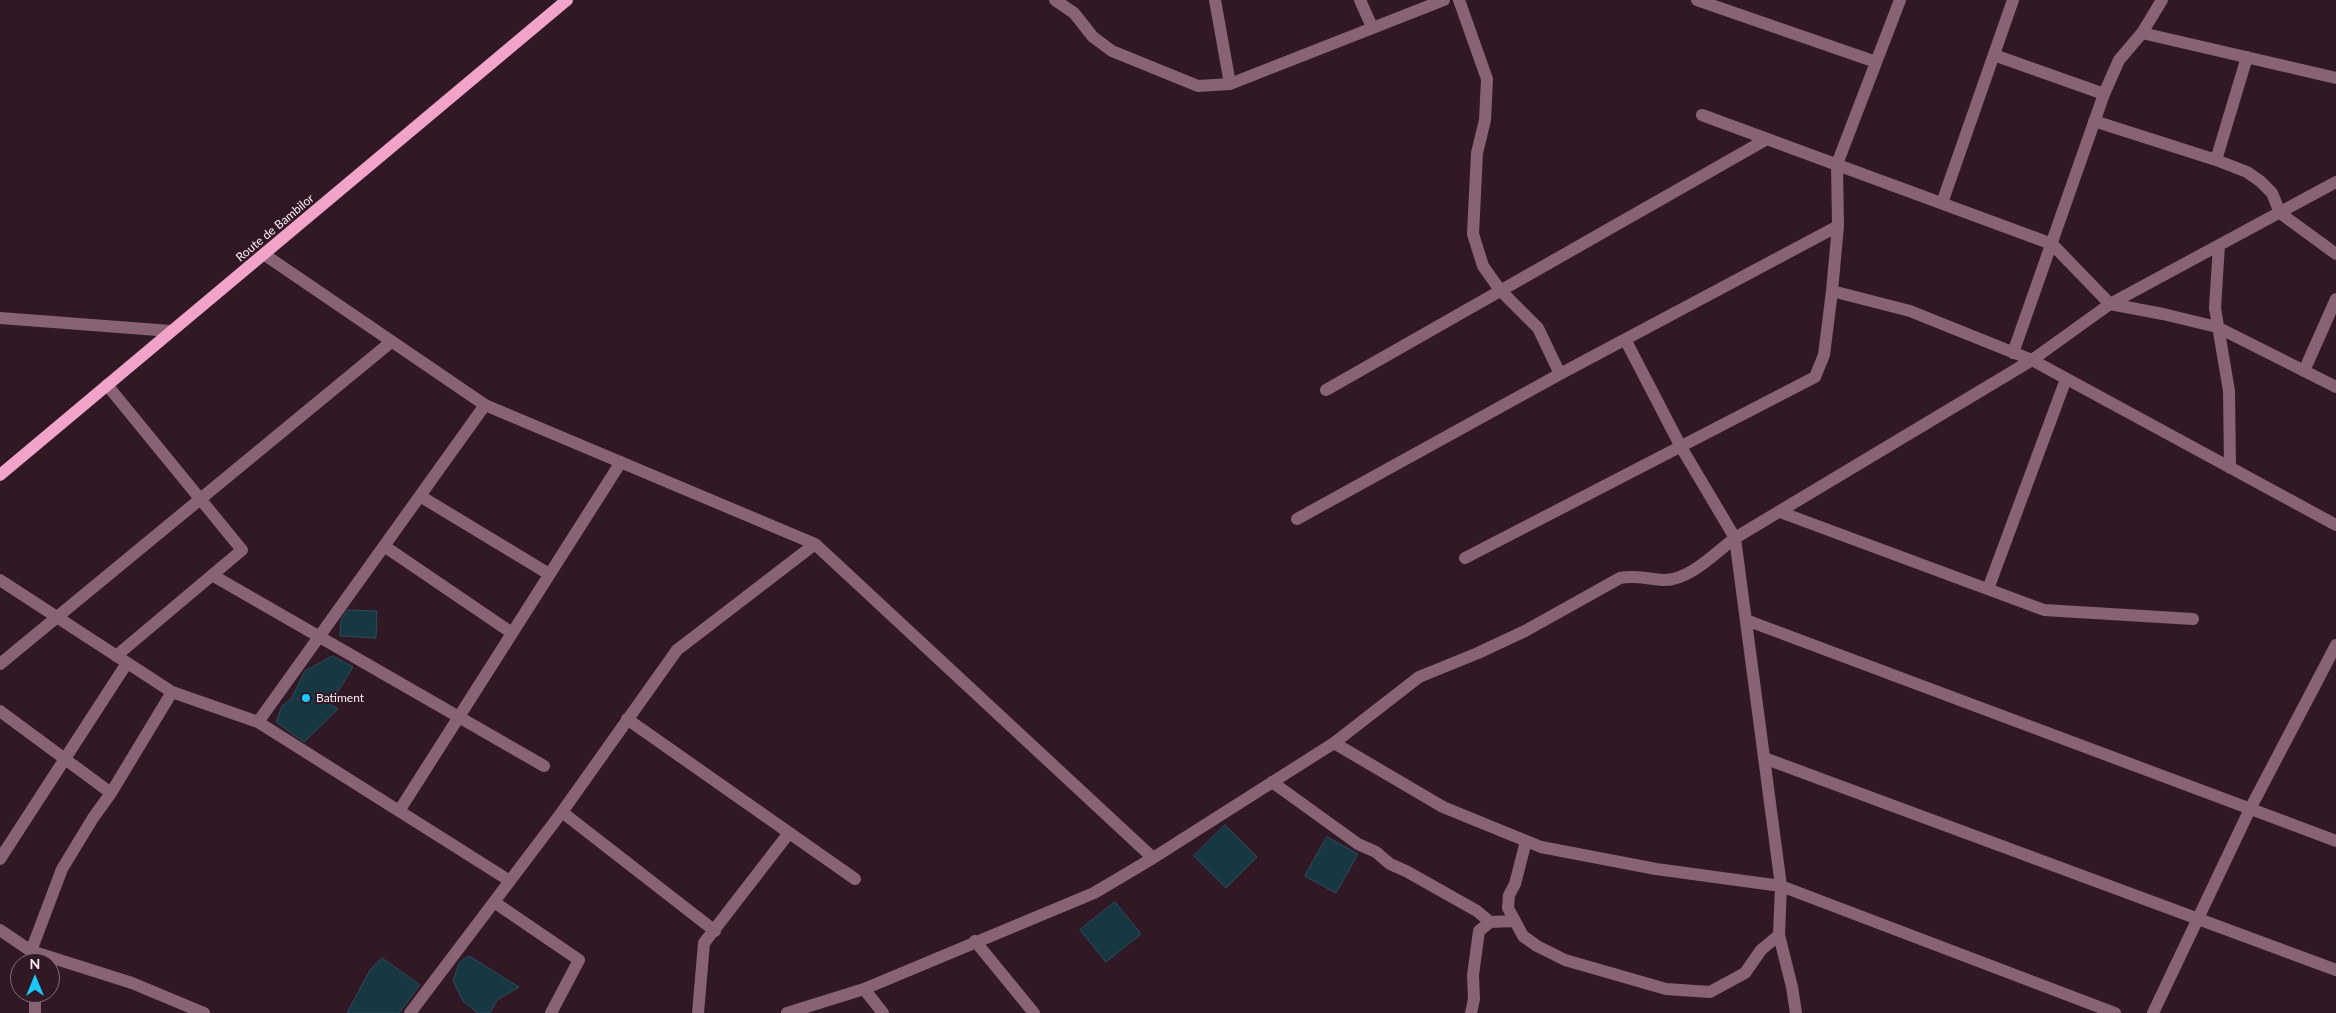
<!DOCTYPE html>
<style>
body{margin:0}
#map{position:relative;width:2336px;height:1013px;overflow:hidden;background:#311825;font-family:Lato,sans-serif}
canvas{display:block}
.north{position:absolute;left:10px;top:953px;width:50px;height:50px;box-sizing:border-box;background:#311825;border:1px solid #836e79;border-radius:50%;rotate:0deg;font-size:14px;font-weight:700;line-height:20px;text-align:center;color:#fef0f6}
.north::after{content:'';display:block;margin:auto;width:18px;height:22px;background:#1acafc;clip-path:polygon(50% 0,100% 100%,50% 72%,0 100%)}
</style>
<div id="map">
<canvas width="2336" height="1013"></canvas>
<div class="north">N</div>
</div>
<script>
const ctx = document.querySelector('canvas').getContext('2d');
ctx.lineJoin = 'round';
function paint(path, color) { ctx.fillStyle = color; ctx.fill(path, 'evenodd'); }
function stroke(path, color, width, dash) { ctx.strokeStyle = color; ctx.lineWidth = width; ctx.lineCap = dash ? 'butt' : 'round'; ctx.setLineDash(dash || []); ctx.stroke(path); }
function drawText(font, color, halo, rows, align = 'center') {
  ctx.font = font + ' Lato,sans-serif'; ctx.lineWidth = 4; ctx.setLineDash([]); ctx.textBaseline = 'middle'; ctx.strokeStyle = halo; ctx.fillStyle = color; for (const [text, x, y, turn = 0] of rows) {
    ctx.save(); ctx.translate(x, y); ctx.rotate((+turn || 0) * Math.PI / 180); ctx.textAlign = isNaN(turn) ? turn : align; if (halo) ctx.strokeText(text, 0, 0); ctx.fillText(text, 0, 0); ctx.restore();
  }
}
const building = new Path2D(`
 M348,610l29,1 -1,27 -36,-2 1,-16z
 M333,656l20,11 -23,37 8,5 -34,33 -28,-20 6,-16 9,-7 14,-28z
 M1225,825l32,32 -31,31 -32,-32z
 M1327,837l31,17 -22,39 -31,-17z
 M1115,902l26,32 -35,28 -26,-32z
 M469,956l50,31 -22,13 -7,13h-12l-15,-12 -10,-20 6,-18z
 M382,958l38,27 -21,28h-52l23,-43z`);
paint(building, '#173743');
stroke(building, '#2d4d5a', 1);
stroke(new Path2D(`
 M1055,0l19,13 19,24 19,14 86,35 32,-2 214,-84
 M1215,0l15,84
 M1360,0l12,27
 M1459,0l28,79 -2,41 -8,33 -4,81 10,32 17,24 38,38 22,46
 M1697,0l179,62
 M1900,0l-63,164 1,62 -6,65 78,20 122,49 304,165
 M2142,33l194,45
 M1994,55l110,39
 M1702,115l350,129 58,60 226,-122
 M2094,121l122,39 31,12 13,9 12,12 8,20 56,41
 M2216,160l31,-103
 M1942,203l71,-203
 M2219,245l-4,63 14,83 1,77
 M265,255l220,150 330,139 338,314
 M0,318l171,13
 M1626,341l55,106 54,91 46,348 -2,49 13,52 4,26
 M2013,353l91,-259 15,-34 23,-27 20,-33
 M2304,371l32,-72
 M107,385l135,165 -126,106
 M1326,390l441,-251
 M420,496l129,78
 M1780,512l264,98 149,9
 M1297,519l263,-145 278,-148
 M384,546l128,87
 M1465,558l350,-181 9,-22 8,-64
 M212,575l332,191
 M0,580l172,112
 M1988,589l78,-210
 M1746,620l590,221
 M0,664l391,-322
 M0,711l111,82
 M627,719l228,160
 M258,722l227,-317
 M1334,743l109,64 98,40 115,22 125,17 334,127
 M1764,758l572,212
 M1272,782l86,62 18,8 14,12 16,7 71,40 13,11
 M399,811l222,-349
 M562,812l153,119
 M1526,841l-11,43 -6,11 -1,13 15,28 14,10 28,14 101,29 44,3 35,-19 16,-23 18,-15
 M0,859l127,-196
 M494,902l85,58 -28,53
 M0,930l31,21 101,32 72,30
 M975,941l59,72
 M32,963l-1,-12 31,-82 31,-51 18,-25 61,-101 86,30 252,159
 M864,989l19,24
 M35,993v20
 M410,1013l152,-201 115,-162 138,-106
 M698,1013l6,-70 85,-110
 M787,1013l77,-24 230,-96 59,-35 181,-115 85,-66 59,-24 47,-22 95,-53c15,-3 28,1 43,2 26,1 52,-27 72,-42l297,-178 78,-56 53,10 54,13 119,60
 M1471,1013l3,-14 -1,-24 6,-44 11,-9 24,-1
 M2153,1013l97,-204 86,-164`), '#886275', 12);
stroke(new Path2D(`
 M0,475l567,-475`), '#f1a3ca', 12);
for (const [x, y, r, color] of [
 [306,698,5,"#1acafc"]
]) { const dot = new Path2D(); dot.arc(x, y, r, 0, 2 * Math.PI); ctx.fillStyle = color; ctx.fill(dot); stroke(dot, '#311825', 2); }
drawText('12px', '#fef0f6', '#311825', [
 ["Route de Bambilor",275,228,-40]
]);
drawText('12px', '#fef0f6', '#311825', [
 ["Batiment",316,698]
], 'left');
</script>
